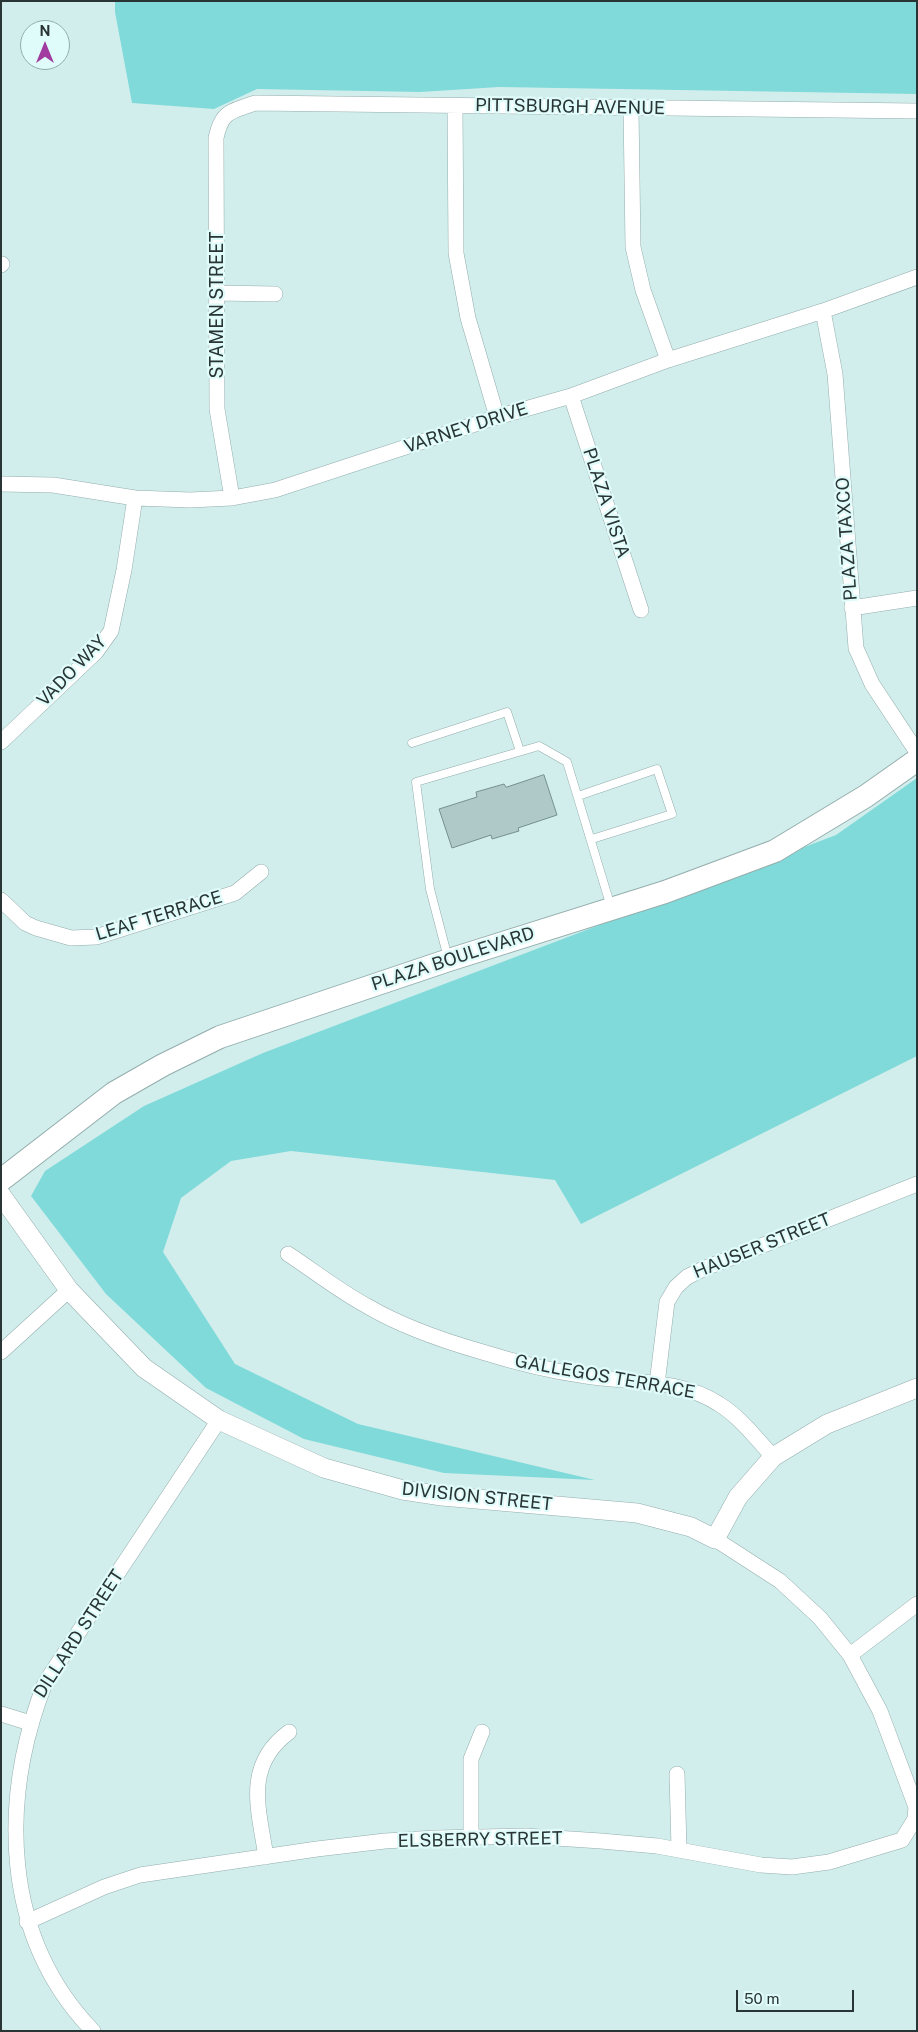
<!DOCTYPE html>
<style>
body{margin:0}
#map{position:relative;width:918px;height:2032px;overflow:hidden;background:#d1eeed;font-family:"Public Sans",sans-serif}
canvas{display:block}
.frame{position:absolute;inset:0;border:2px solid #293434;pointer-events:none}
.north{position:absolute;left:20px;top:20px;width:50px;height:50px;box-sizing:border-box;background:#dffbfa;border:1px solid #96abab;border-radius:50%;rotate:0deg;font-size:14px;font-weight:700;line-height:20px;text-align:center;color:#293434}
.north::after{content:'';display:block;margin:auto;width:18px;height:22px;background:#a13b9f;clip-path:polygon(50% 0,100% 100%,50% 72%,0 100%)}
.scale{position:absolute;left:736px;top:1990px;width:118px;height:22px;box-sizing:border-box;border:2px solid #293434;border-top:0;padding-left:6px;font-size:15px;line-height:18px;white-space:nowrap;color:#293434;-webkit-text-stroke:4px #dffbfa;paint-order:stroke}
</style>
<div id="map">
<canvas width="918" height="2032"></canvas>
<div class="frame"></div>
<div class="north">N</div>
<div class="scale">50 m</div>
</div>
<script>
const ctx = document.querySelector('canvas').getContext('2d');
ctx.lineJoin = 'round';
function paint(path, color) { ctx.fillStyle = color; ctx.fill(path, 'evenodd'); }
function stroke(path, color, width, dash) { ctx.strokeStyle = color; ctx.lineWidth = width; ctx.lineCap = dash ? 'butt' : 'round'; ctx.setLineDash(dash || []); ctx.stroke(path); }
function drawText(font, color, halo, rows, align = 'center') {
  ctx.font = font + ' "Public Sans",sans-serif'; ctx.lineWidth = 4.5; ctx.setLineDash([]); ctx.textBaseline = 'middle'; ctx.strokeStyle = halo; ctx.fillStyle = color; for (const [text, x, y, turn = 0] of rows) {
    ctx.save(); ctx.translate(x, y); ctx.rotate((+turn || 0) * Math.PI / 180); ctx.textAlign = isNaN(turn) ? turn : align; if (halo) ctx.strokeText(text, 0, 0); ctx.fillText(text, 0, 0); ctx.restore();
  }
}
paint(new Path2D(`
 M115,1h802v93l-418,-7 -79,5 -163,-3 -43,20 -82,-6 -17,-91z
 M917,778v278l-336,168 -26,-44 -264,-29 -60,10 -50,37 -18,54 72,112 123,60 237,56 -151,-7 -140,-34 -98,-51 -100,-94 -75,-98 14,-25 99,-65 119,-53 573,-218z`), '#80dad9');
const building = new Path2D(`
 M544,775l13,40 -39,13 1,3 -27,8 -1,-4 -39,13 -13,-39 38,-12 -1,-5 28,-8 2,3z`);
paint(building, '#aec9c8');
stroke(building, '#76908f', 1);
const service = new Path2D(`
 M412,743l95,-31 13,39
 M578,796l79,-27 15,45 -80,25
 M448,958l-18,-69 -14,-107 123,-36 28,16 44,145`);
const minor = new Path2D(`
 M455,106l1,147 12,65 29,99
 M631,108l2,139 10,43 25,70
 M1,265l1,-1
 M217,293l58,1
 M823,311l12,63 21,274 16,36 45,68
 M571,396l70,214
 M1,484l52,1 82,13 55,2 42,-2 43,-8 222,-73 74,-21 97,-36 155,-49 94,-34
 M232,498l-15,-89 -1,-271c6,-28 15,-26 39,-35l662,8
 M852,608l65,-10
 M1,742l95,-90 15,-21 13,-61 11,-72
 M1,900l24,23 11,5 35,10 25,-1 139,-44 26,-21
 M288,1254c26,17 51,37 79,52 34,20 74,34 112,45 35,11 71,20 107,25 44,7 95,3 133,28 21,13 38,35 54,53
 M1,1352l68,-62
 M657,1384l10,-82 9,-15 11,-10 16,-8 214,-85
 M850,1655l67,-51
 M1,1714l26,8
 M677,1774l2,75
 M471,1837v-78l11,-27
 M266,1857c-7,-47 -23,-91 23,-125
 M27,1922l77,-35 36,-12 177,-26 68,-8 51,-3 89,-2 76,5 56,5 104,19 31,2 37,-5 73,-22 13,-21 1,-12 -36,-96 -30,-56 -30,-37 -40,-37 -65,-42
 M93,2031c-92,-95 -93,-232 -48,-348l174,-263`);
const tertiary = new Path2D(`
 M1,1195l68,95 75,78 75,52 105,48 79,22 39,6 195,17 54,14 24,12 23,-42 35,-40 54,-33 90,-36`);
const secondary = new Path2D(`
 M1,1180l113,-87 49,-28 57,-28 229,-77 216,-68 110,-41 91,-55 51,-36`);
stroke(service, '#93adac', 9);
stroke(minor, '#93adac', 16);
stroke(tertiary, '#93adac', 20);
stroke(secondary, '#93adac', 24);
stroke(service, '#fff', 8);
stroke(minor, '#fff', 15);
stroke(tertiary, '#fff', 19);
stroke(secondary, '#fff', 22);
drawText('18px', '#293434', '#dffbfa', [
 ["PITTSBURGH AVENUE",570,107,1],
 ["STAMEN STREET",217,305,-90],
 ["VARNEY DRIVE",466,428,-18],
 ["PLAZA VISTA",606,503,72],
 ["PLAZA TAXCO",847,539,-94],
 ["VADO WAY",72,671,-46],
 ["LEAF TERRACE",159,916,-17],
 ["PLAZA BOULEVARD",453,959,-18],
 ["HAUSER STREET",762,1246,-22],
 ["GALLEGOS TERRACE",605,1377,10],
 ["DIVISION STREET",477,1497,6],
 ["DILLARD STREET",79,1634,-57],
 ["ELSBERRY STREET",480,1840,-1]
]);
</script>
